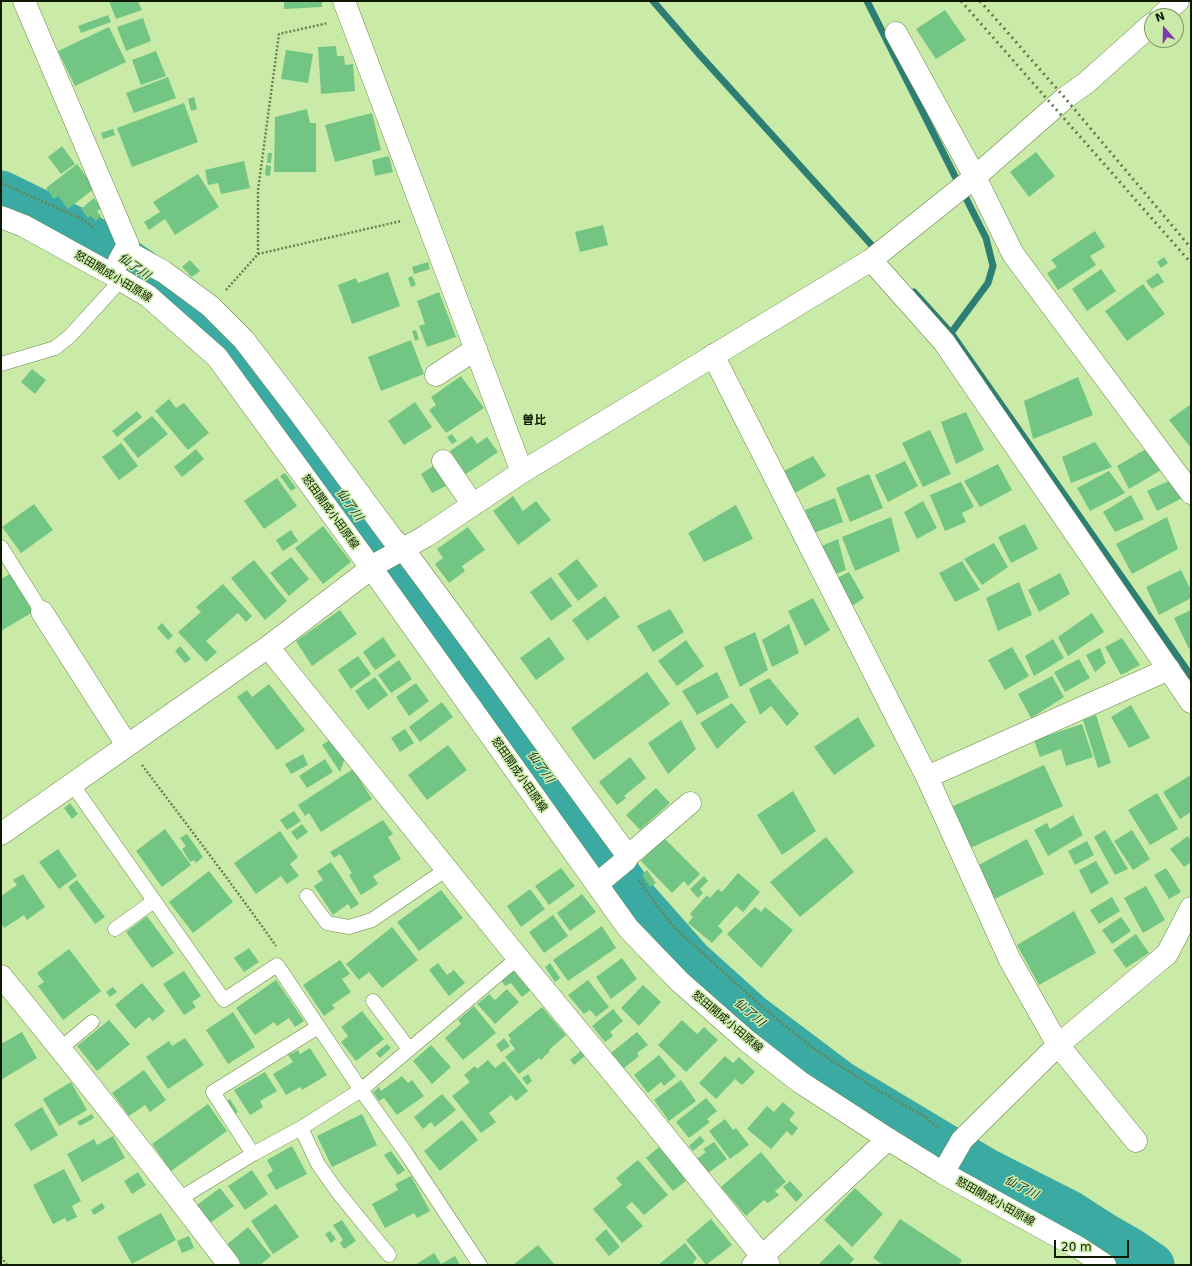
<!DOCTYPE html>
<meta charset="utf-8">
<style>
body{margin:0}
#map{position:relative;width:1192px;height:1266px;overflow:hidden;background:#caeba7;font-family:"DejaVu Sans",sans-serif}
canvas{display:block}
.frame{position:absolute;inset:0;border:2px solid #0f1a02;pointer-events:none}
.north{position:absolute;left:1144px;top:8px;width:40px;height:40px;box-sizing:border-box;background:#caeba7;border:1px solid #7f9765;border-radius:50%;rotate:340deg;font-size:11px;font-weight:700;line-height:16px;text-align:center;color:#0f1a02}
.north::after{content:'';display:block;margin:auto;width:14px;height:18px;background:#7f39ac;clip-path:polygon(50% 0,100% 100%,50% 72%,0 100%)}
.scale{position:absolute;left:1054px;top:1240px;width:75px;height:18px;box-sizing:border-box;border:2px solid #0f1a02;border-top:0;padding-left:5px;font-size:12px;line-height:14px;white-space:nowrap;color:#0f1a02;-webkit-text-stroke:3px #caeba7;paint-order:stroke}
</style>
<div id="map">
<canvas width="1192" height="1266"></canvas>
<div class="frame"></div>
<div class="north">N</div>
<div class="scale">20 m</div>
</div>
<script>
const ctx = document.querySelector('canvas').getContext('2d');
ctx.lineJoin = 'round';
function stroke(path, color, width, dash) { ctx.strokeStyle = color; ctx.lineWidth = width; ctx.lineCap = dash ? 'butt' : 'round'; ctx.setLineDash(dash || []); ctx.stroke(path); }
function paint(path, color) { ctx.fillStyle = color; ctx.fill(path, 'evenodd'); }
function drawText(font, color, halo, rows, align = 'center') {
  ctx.font = font + ' "DejaVu Sans","Noto Sans JP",sans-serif'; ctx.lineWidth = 3; ctx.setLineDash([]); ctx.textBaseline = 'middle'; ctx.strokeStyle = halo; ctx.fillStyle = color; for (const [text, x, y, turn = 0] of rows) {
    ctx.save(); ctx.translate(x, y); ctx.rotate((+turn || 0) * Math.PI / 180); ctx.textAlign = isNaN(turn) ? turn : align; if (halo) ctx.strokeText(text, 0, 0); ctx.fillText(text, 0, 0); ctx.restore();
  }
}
stroke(new Path2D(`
 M653,1l45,52 179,198
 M867,1l119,237 7,28 -5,17 -37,50
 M914,292l37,41 240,343`), '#2e7f73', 7);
stroke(new Path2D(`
 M1,193l84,41 53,35 65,49 49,53 51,67 74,105 110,152 71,95 79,111 53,60 61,55 89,67 145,87 83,42 34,22 28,16 22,15`), '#3baaa3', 45);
paint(new Path2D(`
 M109,1h29l4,9 -26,9z
 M284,1h38v6l-38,2z
 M945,10l21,30 -30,19 -20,-30z
 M108,15l3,7 -30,11 -3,-7z
 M143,18l8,23 -25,10 -9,-24z
 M109,27l17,35 -51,24 -17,-35z
 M336,46l1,10h7l1,9 8,-1 2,27 -34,3 -3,-47z
 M286,50l27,4 -5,29 -27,-4z
 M156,51l10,25 -25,9 -9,-25z
 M168,77l8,21 -42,15 -8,-20z
 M194,97l3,12 -6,2 -3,-12z
 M184,103l14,39 -66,25 -15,-39z
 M307,109l3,14h6v49h-42l1,-55z
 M372,113l9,37 -46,12 -10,-37z
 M113,129l2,6 -12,4 -2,-6z
 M62,146l13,18 -14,10 -13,-17z
 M1036,152l19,24 -26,21 -19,-25z
 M268,153h4l-1,10h-4z
 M389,156l4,16 -18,4 -3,-16z
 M244,161l6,27 -29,6 -3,-11 -10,2 -3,-15z
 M77,164l18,24 -27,21 -10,-13 -4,3 -8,-11z
 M266,165l5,1 -1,10 -5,-1z
 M198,174l21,33 -44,28 -10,-16 -16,11 -5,-8 16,-10 -7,-10z
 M94,198l8,10 -5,3 4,5 -5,5 -5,-5 -3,2 -7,-9z
 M603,225l5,20 -28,7 -5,-20z
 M1095,231l10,16 -15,9 6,9 -38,25 -11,-17 10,-6 -6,-7z
 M1164,257l4,6 -7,5 -4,-6z
 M190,260l10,11 -8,6 -10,-10z
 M428,262l2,7 -16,5 -2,-7z
 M1101,269l15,22 -29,20 -15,-22z
 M388,272l12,34 -48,18 -14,-39 18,-7 2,5z
 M1158,273l6,9 -12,7 -6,-8z
 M412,276l4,9 -5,2 -3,-9z
 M1143,284l22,30 -38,27 -22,-30z
 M439,292l17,45 -29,10 -8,-21 6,-2 -8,-23z
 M416,330l3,9 -4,2 -3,-10z
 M411,340l13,34 -43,17 -13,-34z
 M32,369l14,11 -11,14 -14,-12z
 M461,376l23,32 -38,25 -17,-23 7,-5 -5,-8z
 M1078,377l15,38 -60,24 -9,-38z
 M169,399l7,9 8,-5 25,30 -21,17 -33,-39z
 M415,402l17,25 -28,18 -16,-24z
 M1191,404v44l-22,-28z
 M137,411l5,6 -25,20 -5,-6z
 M966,412l18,38 -28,14 -15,-42z
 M152,416l16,18 -30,24 -15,-19z
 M930,430l21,44 -28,13 -21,-44z
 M452,434l5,7 -5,3 -5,-7z
 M472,436l5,8 10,-7 11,15 -32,22 -16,-23z
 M1095,442l17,25 -41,16 -9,-26z
 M121,443l17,23 -19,14 -17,-23z
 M196,449l8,10 -22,18 -8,-10z
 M1146,449l15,21 -32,19 -12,-23z
 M813,456l13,20 -33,18 -13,-21z
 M905,461l13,25 -30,16 -13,-27z
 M998,464l14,26 -32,17 -16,-26z
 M435,465l11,21 -14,7 -11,-19z
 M1109,471l16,22 -35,18 -13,-23z
 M285,473l11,15 -5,3 -11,-15z
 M869,474l14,34 -33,14 -14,-34z
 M277,478l20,28 -33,23 -20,-28z
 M1173,479l11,18 -27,14 -10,-20z
 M961,482l13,25 -12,6 4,9 -21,9 -15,-36z
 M1131,495l13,24 -29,13 -12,-20z
 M513,496l10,15 13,-10 15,19 -33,25 -25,-34z
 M835,498l8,24 -29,11 -9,-23z
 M923,501l14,27 -20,11 -13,-27z
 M34,504l19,26 -32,23 -19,-26z
 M736,505l17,34 -49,23 -16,-29z
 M891,517l9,34 -45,20 -13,-34z
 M1167,517l11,32 -46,25 -16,-30z
 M1025,524l13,25 -27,14 -13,-26z
 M323,526l28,36 -28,22 -28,-36z
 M468,527l17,23 -23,16 3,5 -16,12 -14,-19 8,-6 -6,-9z
 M291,530l7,11 -15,10 -7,-11z
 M838,539l8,31 -15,6 -14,-28z
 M994,543l14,24 -26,18 -18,-26z
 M291,557l18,22 -20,17 -19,-23z
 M577,559l21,27 -20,15 -20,-27z
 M254,560l33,41 -22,19 -34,-42z
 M962,561l18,29 -25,12 -16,-29z
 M1181,570l10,20v8l-32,17 -13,-28z
 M849,572l15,26 -16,11 -15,-29z
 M1060,573l10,21 -31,18 -11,-22z
 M10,574l23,38 -32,19v-52z
 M551,577l21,29 -21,15 -21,-29z
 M1019,582l13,33 -34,16 -12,-33z
 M223,584l29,32 -6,6 -8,-9 -32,28 11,11 -11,10 -28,-30 23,-20 -5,-5z
 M605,596l15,21 -33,24 -15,-21z
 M813,598l17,32 -25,16 -17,-35z
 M670,609l14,23 -31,20 -16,-26z
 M340,610l17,24 -45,32 -16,-25z
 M1191,610v38l-2,1 -15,-31z
 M1092,613l12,19 -36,24 -10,-19z
 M162,623l11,13 -5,4 -11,-12z
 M789,624l10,29 -27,14 -10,-27z
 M755,632l13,38 -28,17 -16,-40z
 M383,637l13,19 -21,14 -12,-18z
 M549,637l16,22 -29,21 -16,-22z
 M1122,638l18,27 -19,10 -16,-28z
 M1053,639l11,19 -30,18 -9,-20z
 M686,640l18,26 -27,20 -19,-25z
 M180,646l11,13 -6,4 -10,-12z
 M1012,647l17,29 -24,14 -17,-30z
 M1100,648l6,15 -11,9 -9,-17z
 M358,656l13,18 -20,15 -13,-19z
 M1079,659l11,19 -25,14 -11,-20z
 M399,660l13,19 -21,14 -13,-18z
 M647,672l23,32 -76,56 -23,-32z
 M717,672l12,25 -32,18 -15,-24z
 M1052,676l12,21 -33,21 -13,-24z
 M375,677l13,18 -20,15 -13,-19z
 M769,678l30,36 -12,12 -16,-20 -11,9 -11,-26z
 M416,683l13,18 -20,15 -13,-19z
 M269,684l36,46 -28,20 -40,-53 10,-7 5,7z
 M442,702l11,15 -33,25 -11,-15z
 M732,703l14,19 -29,27 -17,-26z
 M1131,705l19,33 -21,10 -18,-31z
 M1096,715l15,48 -13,5 -15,-48z
 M858,717l17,29 -41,29 -20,-28z
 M681,720l15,29 -28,25 -20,-31z
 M1082,724l11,33 -27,9 -5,-17 -21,8 -6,-17z
 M405,729l9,14 -14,9 -9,-14z
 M334,737l12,18 -6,17 -18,-27z
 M448,745l19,25 -40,30 -19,-25z
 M303,754l5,11 -17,9 -6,-10z
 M630,757l16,21 -22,18 2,2 -9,7 -18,-23z
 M325,759l8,13 -26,16 -8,-12z
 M1044,765l19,41 -95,43 -19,-41z
 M353,769l19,30 -51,33 -12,-19 -4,3 -7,-11z
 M1191,775v37l-11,7 -17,-27z
 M656,788l14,15 -30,27 -14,-15z
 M793,791l23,40 -34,24 -25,-40z
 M1157,793l21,36 -28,16 -22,-35z
 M70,803l8,11 -6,5 -8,-11z
 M294,811l7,10 -14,9 -7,-10z
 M1073,815l10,20 -35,21 -14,-26 13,-7 3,6z
 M383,820l10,14 -5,3 13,22 -28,17 5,8 -17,11 -12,-20 3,-2 -12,-19 -6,4 -4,-6z
 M302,824l6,8 -11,8 -6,-8z
 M165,829l26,36 -29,22 -26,-36z
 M1105,830l23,39 -13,6 -21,-38z
 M1132,830l18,29 -17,11 -19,-29z
 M280,831l18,26 -8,7 9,12 -12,8 -6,-8 -25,18 -22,-31z
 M187,834l16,23 -7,6 -2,-3 -4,2 -8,-13 4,-3 -6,-8z
 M1188,836l3,5v21l-7,5 -14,-18z
 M826,837l28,35 -54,45 -30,-35z
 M664,838l36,36 -12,12 -4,-5 -12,12 -31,-32z
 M1027,839l17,35 -53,27 -16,-34z
 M1087,841l7,14 -19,10 -7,-14z
 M58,849l19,27 -18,13 -20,-27z
 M1096,861l13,22 -18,11 -12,-24z
 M331,862l28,42 -8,5 -3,-5 -15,11 -19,-29 9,-6 -6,-9z
 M561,868l14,18 -26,19 -14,-19z
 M1166,868l15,24 -12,7 -15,-24z
 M647,870l9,13 -6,4 -8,-12z
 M209,871l24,31 -40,31 -24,-31z
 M738,873l22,19 -17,20 -7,-6 -18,20 5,5 -11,12 -24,-20 5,-6 -3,-3 17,-19 3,3 8,-9 4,3z
 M23,874l22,33 -18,13 -3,-5 -20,13 -3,-5v-27l16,-11 -4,-5z
 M704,876l4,5 -8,8 3,4 -5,5 -8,-9z
 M77,880l28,37 -10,7 -27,-37z
 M1146,886l19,34 -22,13 -19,-35z
 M530,889l15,20 -24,18 -14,-21z
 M441,890l22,28 -44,33 -22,-29z
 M582,894l14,18 -26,19 -13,-18z
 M1112,897l8,14 -21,13 -9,-14z
 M755,907l6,5 4,-5 28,23 -32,38 -34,-34z
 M1074,911l22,42 -57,32 -22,-40z
 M553,915l15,21 -24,17 -15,-21z
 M147,916l27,37 -22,15 -26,-36z
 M1121,917l10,14 -19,13 -10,-14z
 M602,926l14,22 -48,33 -15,-21z
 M392,927l26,33 -36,28 -13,-16 -10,8 -13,-16z
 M1136,934l13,19 -23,15 -13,-18z
 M249,948l10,14 -15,10 -10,-14z
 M69,949l32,42 -38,29 -25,-34 6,-4 -7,-9z
 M622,958l15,21 -26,20 -15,-22z
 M340,960l10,14 -8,5 9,13 -19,13 3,3 -11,8 -21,-31z
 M438,963l9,12 7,-5 11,13 -16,13 -20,-26z
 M550,963l10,15 -5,4 -10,-15z
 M517,968l16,20 -11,9 -11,-14 -6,3 -4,-6z
 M184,971l17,25 -9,6 4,5 -12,8 -21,-31z
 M276,980l28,41 -9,6 -6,-9 -12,8 -3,-4 -19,13 -19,-27z
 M588,980l21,27 -13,10 -6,-7 -6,4 -16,-19z
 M142,983l23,28 -12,10 -4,-4 -14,12 -20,-24z
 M643,985l18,17 -22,24 -18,-18z
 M113,987l4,5 -7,5 -4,-5z
 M507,989l12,13 -24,22 -18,-20 12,-10 6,6z
 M474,1006l22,27 -33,27 -18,-22 16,-14 -3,-4z
 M542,1007l24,28 -17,15 1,1 -9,9 -2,-2 -20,16 -14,-17 10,-8 -6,-8 2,-2 -3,-4z
 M613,1009l10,12 -13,11 3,4 -8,6 -13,-16z
 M362,1011l22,28 -28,22 -15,-19 7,-6 -7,-9z
 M233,1012l22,35 -27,17 -22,-34z
 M109,1020l21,24 -33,27 -20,-25z
 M682,1020l15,14 7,-7 14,13 -32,32 -28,-27z
 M22,1032l15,26 -36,22v-36z
 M637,1032l11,13 -11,8 2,3 -15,12 -13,-15z
 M185,1038l19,27 -36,24 -22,-32 23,-16 3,5z
 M504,1038l6,8 -9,6 -5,-7z
 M387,1044l4,4 -11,10 -4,-5z
 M431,1045l20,22 -19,17 -19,-23z
 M310,1048l17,27 -25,15 -2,-3 -14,8 -13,-21 20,-12 -5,-7 10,-5 2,4z
 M582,1050l4,5 -12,10 -4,-5z
 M659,1055l17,21 -12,10 -3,-4 -13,11 -14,-18z
 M725,1056l8,7 6,-6 16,15 -13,13 -7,-6 -19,20 -17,-16z
 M488,1060l7,8 9,-7 24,30 -12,10 -5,-6 -22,18 7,9 -15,11 -29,-37 18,-14 -6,-7 11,-9 2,3z
 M144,1070l22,30 -16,12 -5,-7 -16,11 -17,-23z
 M265,1072l12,19 -17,10 3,6 -13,8 -16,-25z
 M528,1074l4,7 -5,4 -5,-7z
 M402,1076l6,7 4,-3 12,16 -27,19 -13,-17 -5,3 -6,-9 6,-5 2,4z
 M681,1080l15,21 -27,20 -15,-21z
 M71,1082l16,28 -28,16 -16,-27z
 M442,1094l14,16 -21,17 -4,-5 -8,7 -9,-12z
 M706,1098l11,13 -10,8 3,3 -21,16 -13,-16z
 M230,1099l8,13 -4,2 -8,-12z
 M783,1102l12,11 -6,7 9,8 -6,8 -5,-5 -16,18 -24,-20 20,-23 7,6z
 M208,1104l19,27 -56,40 -19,-27z
 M42,1107l16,28 -27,16 -17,-27z
 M92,1114l2,4 -14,8 -3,-4z
 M362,1114l15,31 -45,22 -15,-31z
 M725,1119l8,11 3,-2 13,17 -19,14 -21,-28z
 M462,1120l16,20 -38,31 -16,-20z
 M113,1136l12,22 -43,24 -15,-28 27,-15 3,6z
 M700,1136l5,5 -12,10 -4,-5z
 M714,1142l13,17 -19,14 -11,-14 9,-7 -3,-3z
 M292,1146l15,28 -31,16 -9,-15 6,-4 -6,-11z
 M659,1147l28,33 -14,11 -27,-33z
 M391,1151l14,19 -7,5 -14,-20z
 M761,1152l25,30 -11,9 4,4 -11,8 -4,-3 -18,16 -25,-29z
 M638,1160l30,35 -24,20 -12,-13 -6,5 17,19 -21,17 -29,-34 29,-24 -6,-7z
 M64,1169l17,32 -9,5 5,11 -10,5 -2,-4 -12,6 -20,-39z
 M252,1170l16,24 -23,16 -17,-24z
 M138,1172l8,13 -14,9 -8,-13z
 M411,1176l19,35 -13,7 -3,-5 -29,15 -13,-24 26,-14 -3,-6z
 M790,1181l13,14 -7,7 -13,-15z
 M220,1188l14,18 -24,17 -13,-18z
 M855,1188l28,26 -31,33 -28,-27z
 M102,1203l3,5 -11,7 -3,-5z
 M276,1204l23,33 -26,17 -22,-33z
 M161,1213l15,27 -44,24 -15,-27z
 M711,1219l21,26 -26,20 -20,-25z
 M900,1219l62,41 -3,5h-76l-10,-7z
 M342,1220l14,21 -12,8 -4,-6 3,-3 -10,-15z
 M248,1227l23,29 -11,9h-20l-15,-19z
 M606,1229l14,18 -11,9 -14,-17z
 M330,1231l6,8 -5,4 -6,-9z
 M189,1236l5,12 -12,5 -5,-12z
 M685,1243l12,15 -4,5 1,2h-36z
 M839,1244l15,15 -5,6h-31z
 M538,1245l17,20h-42z
 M434,1253l7,11 14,-8 5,9h-45z`), '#73c584');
const service = new Path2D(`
 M1,364l54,-16 15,-12 51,-56
 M1,547l41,65
 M72,784l152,216 53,-35 84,125 45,63 74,112
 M307,896l20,27 22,4 23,-7 75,-51
 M115,929l39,-28
 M373,1001l36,48
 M60,1049l32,-27
 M301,1128l17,36 19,27 52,64
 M253,1154l-40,-62 105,-65
 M179,1199l74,-45 48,-26 60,-38 157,-132`);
const minor = new Path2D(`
 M24,1l104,244 -9,16
 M344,1l178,471
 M1161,16l17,-15
 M896,33l79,144 38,77 178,239
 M126,251l38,21 46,34 34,34 55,72 93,126 11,11c76,101 149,205 225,307l62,-53
 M871,260l73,82 247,360
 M713,355l214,422 83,183 48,85 78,96
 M436,375l40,-26
 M443,461l30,44
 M42,612l85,133
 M268,647l250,311 125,151 126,156
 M927,777l242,-108
 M1,834l267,-187 110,-84 48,-27 96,-64 349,-212 104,-83 90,-79 21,-15 66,-59
 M597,884l29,-24 2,-4
 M1,976c78,95 154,191 228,289
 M943,1173l19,-33 96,-95 109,-91 24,-46
 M753,1265l135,-126`);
const secondary = new Path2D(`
 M1,217l23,9 87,48 37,22 69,61 155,212 256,359 51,53 67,59 54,42 88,57 55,34 136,75 26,17`);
stroke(service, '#6a8748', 15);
stroke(minor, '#6a8748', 23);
stroke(secondary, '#6a8748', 23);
stroke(new Path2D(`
 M1,183l81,36 12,9
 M258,254v-64l21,-156 49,-11
 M226,290l32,-36 143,-33
 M142,765c45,60 91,120 134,181
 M639,880l18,26 17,21 85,77 30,25 31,24 58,37 49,28 7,7 8,4
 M1,1257l6,8`), '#6b8053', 2.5, [2, 2]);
stroke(service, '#fff', 14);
stroke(minor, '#fff', 22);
stroke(secondary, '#fff', 22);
stroke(new Path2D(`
 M961,1l230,262
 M980,1l85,97 126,150`), '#64794d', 3, [2, 4]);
drawText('11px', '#0f1a02', '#caeba7', [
 ["怒田開成小田原線",113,277,31],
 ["怒田開成小田原線",330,512,54],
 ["怒田開成小田原線",519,775,55],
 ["怒田開成小田原線",727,1022,40],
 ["怒田開成小田原線",995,1202,29]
]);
drawText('italic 12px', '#19312f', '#caeba7', [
 ["仙了川",134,267,35],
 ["仙了川",349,505,54],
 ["仙了川",540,767,54],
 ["仙了川",749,1013,40],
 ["仙了川",1021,1188,27]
]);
drawText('bold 12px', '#0f1a02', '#caeba7', [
 ["曽比",534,421]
]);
</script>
